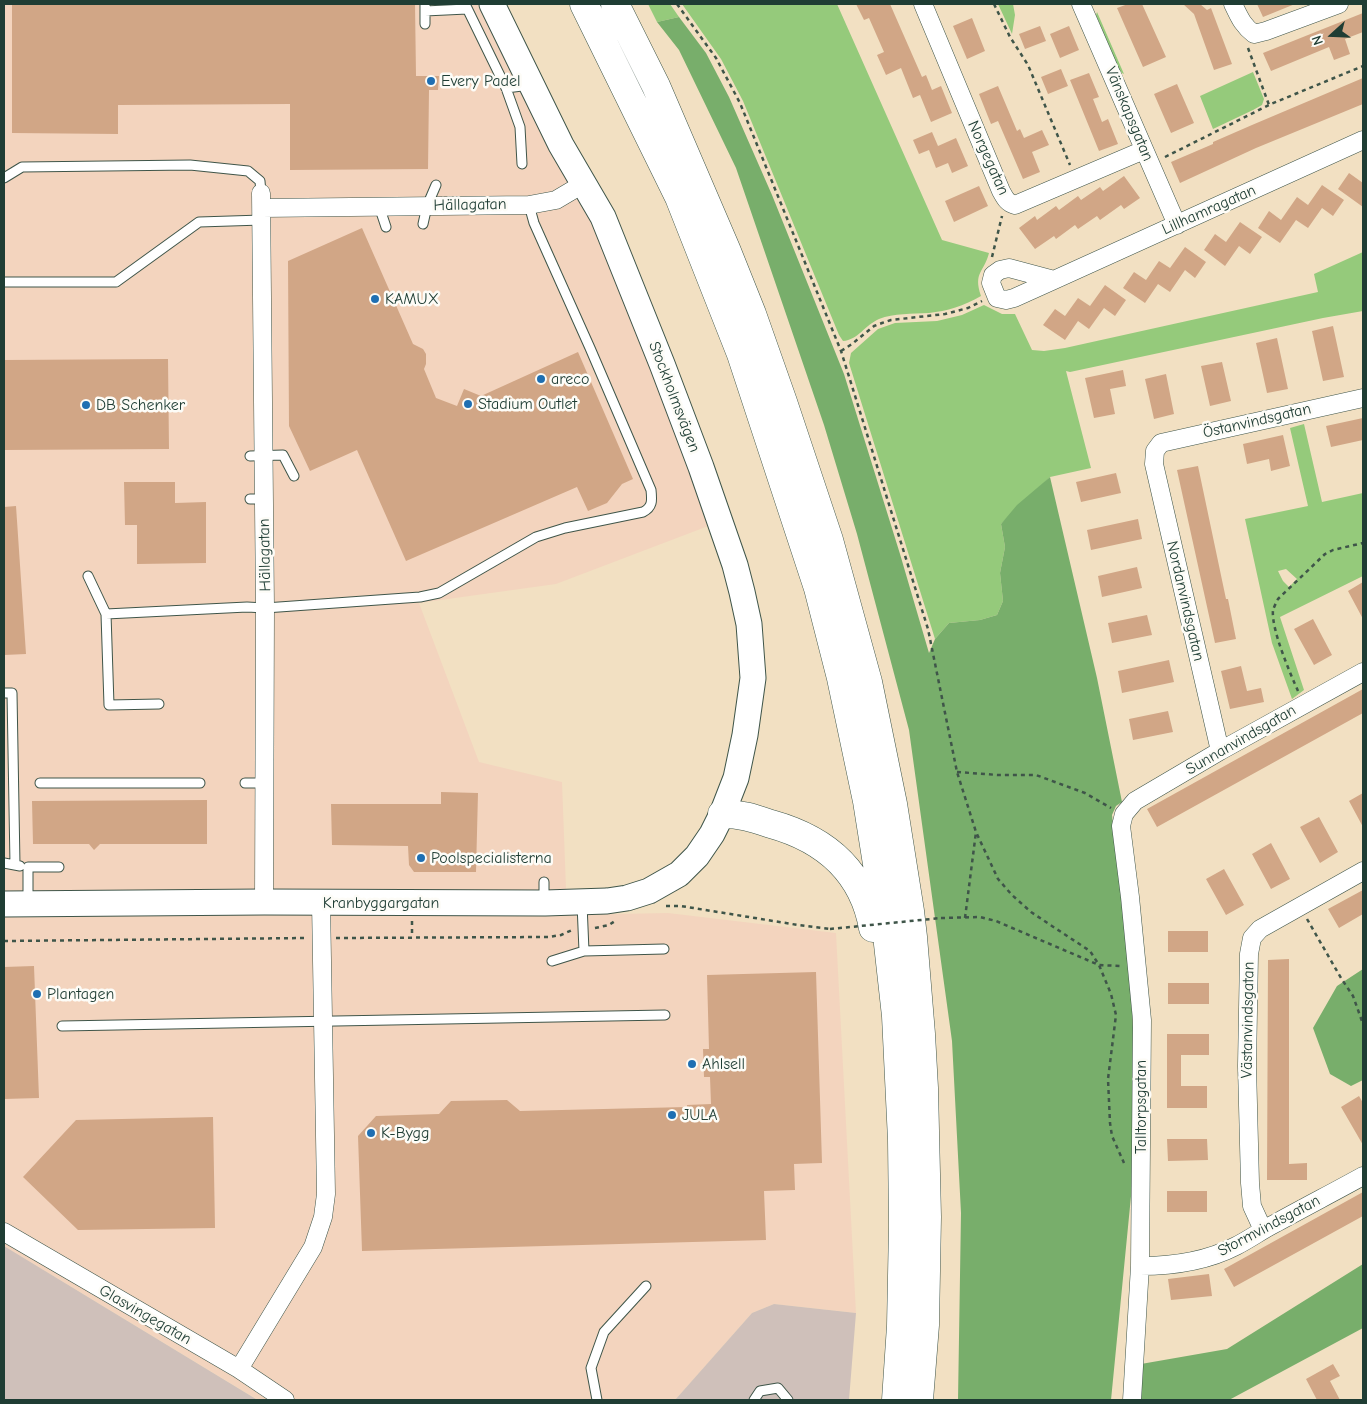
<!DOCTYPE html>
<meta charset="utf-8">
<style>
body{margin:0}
#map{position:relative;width:1367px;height:1404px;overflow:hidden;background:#f2e0c2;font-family:"Comic Neue",sans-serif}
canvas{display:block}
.frame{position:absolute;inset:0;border:5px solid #1f3d34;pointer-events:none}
.north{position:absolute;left:1307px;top:10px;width:50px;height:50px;-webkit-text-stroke:4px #fdfcf7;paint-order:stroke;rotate:250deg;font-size:14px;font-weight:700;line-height:20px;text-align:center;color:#1f3d34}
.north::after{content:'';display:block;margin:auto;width:18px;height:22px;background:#1f3d34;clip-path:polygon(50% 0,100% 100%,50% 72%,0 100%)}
</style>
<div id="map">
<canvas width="1367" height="1404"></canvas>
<div class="frame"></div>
<div class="north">N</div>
</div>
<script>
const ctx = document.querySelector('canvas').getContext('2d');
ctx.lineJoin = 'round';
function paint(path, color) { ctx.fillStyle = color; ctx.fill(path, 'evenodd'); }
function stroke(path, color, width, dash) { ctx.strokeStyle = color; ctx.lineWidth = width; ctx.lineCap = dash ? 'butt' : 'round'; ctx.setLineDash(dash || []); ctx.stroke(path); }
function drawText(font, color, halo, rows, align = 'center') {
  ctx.font = font + ' "Comic Neue",sans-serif'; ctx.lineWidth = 5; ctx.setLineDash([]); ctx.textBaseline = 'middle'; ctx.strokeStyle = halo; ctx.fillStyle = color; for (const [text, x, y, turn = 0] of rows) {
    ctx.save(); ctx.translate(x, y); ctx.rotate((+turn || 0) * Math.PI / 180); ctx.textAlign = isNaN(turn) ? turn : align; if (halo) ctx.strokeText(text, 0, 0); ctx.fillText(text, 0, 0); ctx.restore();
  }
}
paint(new Path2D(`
 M4,4h479l108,215 95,232 25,74 -155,59 -137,19 60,159 83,20 5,133 101,-2 168,20 20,380 -82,-9 -22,9 -77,87h-417l-254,-154z`), '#f3d4be');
paint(new Path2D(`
 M4,1246l252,153 2,1h-254z
 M774,1304l82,9 -7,87h-174l77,-87z`), '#cfc0ba');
paint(new Path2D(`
 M648,4h22l9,13 -22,5z
 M682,4h155l105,236 47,13c-5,20 -16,19 -8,43 -17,10 -34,15 -52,17 -17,1 -35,0 -50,6 -14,6 -21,21 -36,22l-4,-6 -96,-234 -22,-42z
 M998,4h15l2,11 -3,19z
 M1097,12l27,62 -4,-2 -24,-57z
 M1253,72l11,27 -2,6 -9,5 -40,19 -13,-33z
 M1363,252v59l-40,7 -253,54 -4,-1 25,97 -41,9 -49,47 4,23 -5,26 3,28 -6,14 -17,5 -31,3 -14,16 -86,-276 2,-10 27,-24 17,-6 42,-2 25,-6 22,-10 18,9h13l17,36 12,1 21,-3 253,-56 -4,-18z
 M1304,424l18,78 41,-9v83l-83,41 24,73 -12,9 -20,-56 -27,-124 63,-13 -18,-78zM1286,569l11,10 -8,8 -6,-6 -5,-10z`), '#95ca7b');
paint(new Path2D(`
 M679,17l27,36 23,44 43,98 72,179 56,180 29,99 6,-14 14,-16 31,-3 17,-5 6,-14 -3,-28 5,-26 -4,-23 16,-19 33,-28 47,201 25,124 -6,4 -4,9 17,146 4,67v148l-22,224h-153l3,-187 -9,-172 -43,-311 -52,-196 -33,-109 -88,-257 -57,-118 -22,-28z
 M1363,969v111l-12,6 -21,-12 -17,-46 24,-42z
 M1363,1264v64l-134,72h-90l2,-36 86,-15z`), '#78ae6b');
paint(new Path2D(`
 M12,4h403l1,72h23l-1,14h-9l-1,79 -138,1v-66l-172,1v29l-106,-1z
 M856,4h34l32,73 4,-2 6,15 9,-4 11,27 -21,9 -11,-27 -7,3 -12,-30 -15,7 -9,-20 7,-3 -15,-34 -5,2z
 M1128,4h14l24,53 -23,10 -26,-59z
 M1183,4h17l7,6 4,-2 21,56 -18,6 -20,-56z
 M1257,4h38l-32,13z
 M1363,13v19l-18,7 5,15 -16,6 -5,-13 -58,24 -8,-18z
 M972,18l13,33 -18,8 -14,-33z
 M1040,26l6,15 -21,8 -6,-15z
 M1069,26l10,24 -19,8 -10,-24z
 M1061,69l7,17 -20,8 -7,-17z
 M1089,73l10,24 -6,2 9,23 6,-3 10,25 -19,7 -29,-71z
 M1363,78v26l-107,44 -76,35 -9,-21 42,-18v-2l39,-17z
 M1177,84l17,39 -23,10 -17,-39z
 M998,86l19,45 3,-2 4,9 18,-8 7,15 -17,7 8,20 -17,7 -25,-58 -7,3 -12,-30z
 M932,132l6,14 18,-8 12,28 -16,7 -4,-10 -12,5 -7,-18 -10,4 -6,-14z
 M1349,173l14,10v24l-25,-18z
 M1124,176l16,22 -16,11 -3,-4 -21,15 -3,-4 -19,13 -3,-4 -19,14 -2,-3 -19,13 -16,-21 16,-12 2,4 19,-14 3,4 19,-14 3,4 19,-13 3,4z
 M1322,185l22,15 -11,16 -11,-8 -14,20 -12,-8 -16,23 -22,-15 11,-17 12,9 16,-23 11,8z
 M979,186l9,20 -34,16 -9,-21z
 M1240,222l22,15 -12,17 -11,-8 -14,20 -21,-16 11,-16 11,8z
 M362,228l51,116 10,5 3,5v10l-2,5 12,29 21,8 7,-17 17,7 97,-44 55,127 -11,5 -15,19 -19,8 -11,-24 -171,74 -49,-111 -47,21 -21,-45 -1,-165z
 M1185,247l21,15 -11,16 -10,-8 -15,22 -12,-8 -13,19 -22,-15 11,-16 12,8 13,-19 11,7z
 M1105,285l21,15 -11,16 -11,-8 -15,21 -11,-8 -13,19 -22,-15 12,-16 10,7 13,-18 12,8z
 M1333,326l11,51 -21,4 -11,-50z
 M1277,338l11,51 -21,4 -11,-50z
 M168,359l1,90 -165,1v-90z
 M1222,362l9,39 -21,5 -9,-40z
 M1123,370l3,16 -16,3 5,25 -21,4 -9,-40z
 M1166,374l8,40 -20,5 -9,-40z
 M1363,418v22l-32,7 -5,-21z
 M1283,435l7,31 -19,5 -2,-12 -22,5 -4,-20z
 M1198,466l28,133h2l8,40 -21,4 -38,-173z
 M1116,473l5,20 -40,9 -5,-20z
 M124,482h51v21l31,-1v61l-69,1v-39h-12z
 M16,506l10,148 -22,1v-148z
 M1138,519l4,20 -51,11 -4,-20z
 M1137,567l5,21 -40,9 -4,-21z
 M1363,582v37l-15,-28z
 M1147,615l5,20 -40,8 -4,-20z
 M1313,619l19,36 -18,10 -20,-36z
 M1169,660l5,22 -52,11 -4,-22z
 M1241,666l6,25 14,-3 3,14 -34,7 -9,-38z
 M1363,689v24l-206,114 -10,-18z
 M1168,711l5,21 -40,8 -4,-21z
 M441,792l37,1 -2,79h-62l-5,-7 -1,-19 -76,-1 -1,-41h110z
 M1363,793v34l-14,-26z
 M207,800v44h-107l-6,6 -5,-6h-56l-1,-43z
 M1319,817l19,35 -18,11 -20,-36z
 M1271,843l19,36 -19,10 -19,-35z
 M1224,869l20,36 -18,10 -20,-36z
 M1363,890v24l-24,14 -11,-19z
 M1168,931h40v21h-40z
 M1289,959v205l18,-1v17h-40l1,-220z
 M34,966l5,132 -35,1v-132z
 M816,972l6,191 -28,1 1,26 -31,1 2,49 -404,11 -4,-115 18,-20 63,-2 12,-13 56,-1 13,11 167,-4v-2l24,-1 -1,-27h-6l-1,-28h6l-2,-74z
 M1168,983h41v21h-41z
 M1167,1034h42v21h-28v31h26v22h-40z
 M1359,1096l4,7v42l-22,-38z
 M213,1117l2,111 -137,2 -55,-53 53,-57z
 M1167,1139h40l1,21 -40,1z
 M1167,1191h40v21h-40z
 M1363,1192v24l-129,71 -10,-18z
 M1209,1274l3,22 -41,4 -3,-21z
 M1333,1364l7,12 -10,5 10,19h-23l-11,-21z`), '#d1a686');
const lane = new Path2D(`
 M425,4v7l42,-2
 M465,4l41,84 14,39 2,37
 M425,24v-13
 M506,88l24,-3
 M4,178l18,-11 168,-2 58,6 12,10 1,12
 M379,206l7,21
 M423,224l4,-18 9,-21
 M4,282h112l83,-60 63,-2
 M250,456l33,-1 11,21
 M250,499h14
 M88,576l18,38 141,-7 18,1 155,-11 19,-4 97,-56 29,-9 78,-16c10,-5 9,-12 8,-22l-61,-142 -56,-125 -5,-18
 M106,614l3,91 50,-1
 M4,693h8l3,172
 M40,783h160
 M245,783h19
 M4,863l16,3
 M544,882v18
 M28,903v-36h31
 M582,904l2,47
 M552,961l32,-10 80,-2
 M62,1026l603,-11
 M597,1400l-6,-32 13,-36 42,-46
 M754,1400l6,-9 18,-3 10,12`);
const street = new Path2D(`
 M923,4l78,187c4,7 6,12 14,14l129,-55
 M1081,4l96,221
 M1233,4c6,12 9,21 21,30l12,-3 73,-27
 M261,193l4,415 -1,294
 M262,208l267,-3 27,-5 27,-16
 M1054,280l-45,-12 -9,2 -7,5 -2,8 6,15 9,2 8,-2 40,-18 309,-140
 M1220,751l-66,-287 1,-13 6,-8 202,-45
 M1263,1230l-11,-24 -2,-23 -3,-117 2,-112 3,-16 8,-9 103,-58
 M4,1232l235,137 46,31
 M1140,1266c33,0 67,-5 96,-20 14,-7 26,-16 40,-23 29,-16 58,-31 87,-47
 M239,1369l74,-122 10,-30 3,-23 -5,-292
 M1132,1400l8,-134 2,-246 -12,-123 -9,-71 3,-12 11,-13 85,-50 143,-79`);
const secondary = new Path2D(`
 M4,904l260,-2 281,1 62,-2 20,-3 22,-7 30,-17 18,-18 15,-22 10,-20 14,-36 9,-43 8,-57 -4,-54 -7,-32 -7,-27 -34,-98 -39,-103 -59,-147 -42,-72 -69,-141`);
const highway = new Path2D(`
 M584,4l95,193 62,157 77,234 23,90 26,123 17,107 12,108 6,124 1,86 -2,100 -5,74
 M615,4l41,82 70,163 26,65 31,88 46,138 39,142 25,122 17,107 3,26 8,97 3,54 3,129 -2,108 -6,75
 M722,814c20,0 31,4 49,10 54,15 92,47 102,104`);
stroke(lane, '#3f5549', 11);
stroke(street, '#3f5549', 19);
stroke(secondary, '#3f5549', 27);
stroke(highway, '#3f5549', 29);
stroke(new Path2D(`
 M677,4l39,54 24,45 101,248 87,278 29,143 19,60 22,47 14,16 19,17 24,16 35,23 9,14 12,29 5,21 -8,64 2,44 2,13 12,27
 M994,4l16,33 18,28 42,100
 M1248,48l21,57
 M1165,157l106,-53 92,-38
 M992,257l10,-41
 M841,351l11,-7 22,-18 8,-3 9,-3 54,-6 23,-6 14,-7
 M1298,691c-8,-18 -27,-62 -25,-81 1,-3 3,-7 5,-11l47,-45 8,-4 30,-7
 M957,772l41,3h38l49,18 26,15
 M666,906h15l117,19 32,4
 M941,918l39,-1 16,4 103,44 22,1
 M965,918l11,-86
 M1307,919l34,59 12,18 10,28
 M412,921v16
 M595,928l14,-3 6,-4
 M336,938l213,-1 12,-2 11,-5
 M4,941l302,-3`), '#3f5549', 2.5, [4, 4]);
stroke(lane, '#fff', 9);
stroke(street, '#fff', 18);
stroke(secondary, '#fff', 25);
stroke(highway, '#fff', 28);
stroke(new Path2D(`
 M830,929l111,-11`), '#3f5549', 2.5, [4, 4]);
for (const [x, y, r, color] of [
 [431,81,5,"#1f6fb2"],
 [375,299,5,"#1f6fb2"],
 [541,379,5,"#1f6fb2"],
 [468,404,5,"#1f6fb2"],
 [86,405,5,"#1f6fb2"],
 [421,858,5,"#1f6fb2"],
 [37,994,5,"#1f6fb2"],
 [692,1064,5,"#1f6fb2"],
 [672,1115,5,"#1f6fb2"],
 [371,1133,5,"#1f6fb2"]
]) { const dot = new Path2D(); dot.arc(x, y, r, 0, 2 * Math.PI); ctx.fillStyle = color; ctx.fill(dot); stroke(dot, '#fdfcf7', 2); }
drawText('16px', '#1f3d34', '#fdfcf7', [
 ["Every Padel",441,81],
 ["KAMUX",385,299],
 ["areco",551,379],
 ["Stadium Outlet",478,404],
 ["DB Schenker",96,405],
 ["Poolspecialisterna",431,858],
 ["Plantagen",47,994],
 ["Ahlsell",702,1064],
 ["JULA",682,1115],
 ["K-Bygg",381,1133]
], 'left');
drawText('16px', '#1f3d34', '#fdfcf7', [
 ["Vänskapsgatan",1129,114,67],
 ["Norgegatan",988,158,66],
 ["Hällagatan",470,205,-1],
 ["Lillhamragatan",1209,210,-24],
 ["Stockholmsvägen",674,397,69],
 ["Östanvindsgatan",1257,421,-13],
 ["Hällagatan",265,555,-91],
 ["Nordanvindsgatan",1185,601,77],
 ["Sunnanvindsgatan",1241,740,-30],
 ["Kranbyggargatan",381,903],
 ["Västanvindsgatan",1248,1020,-89],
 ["Talltorpsgatan",1141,1107,-90],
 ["Stormvindsgatan",1269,1226,-28],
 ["Glasvingegatan",145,1315,30]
]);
</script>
